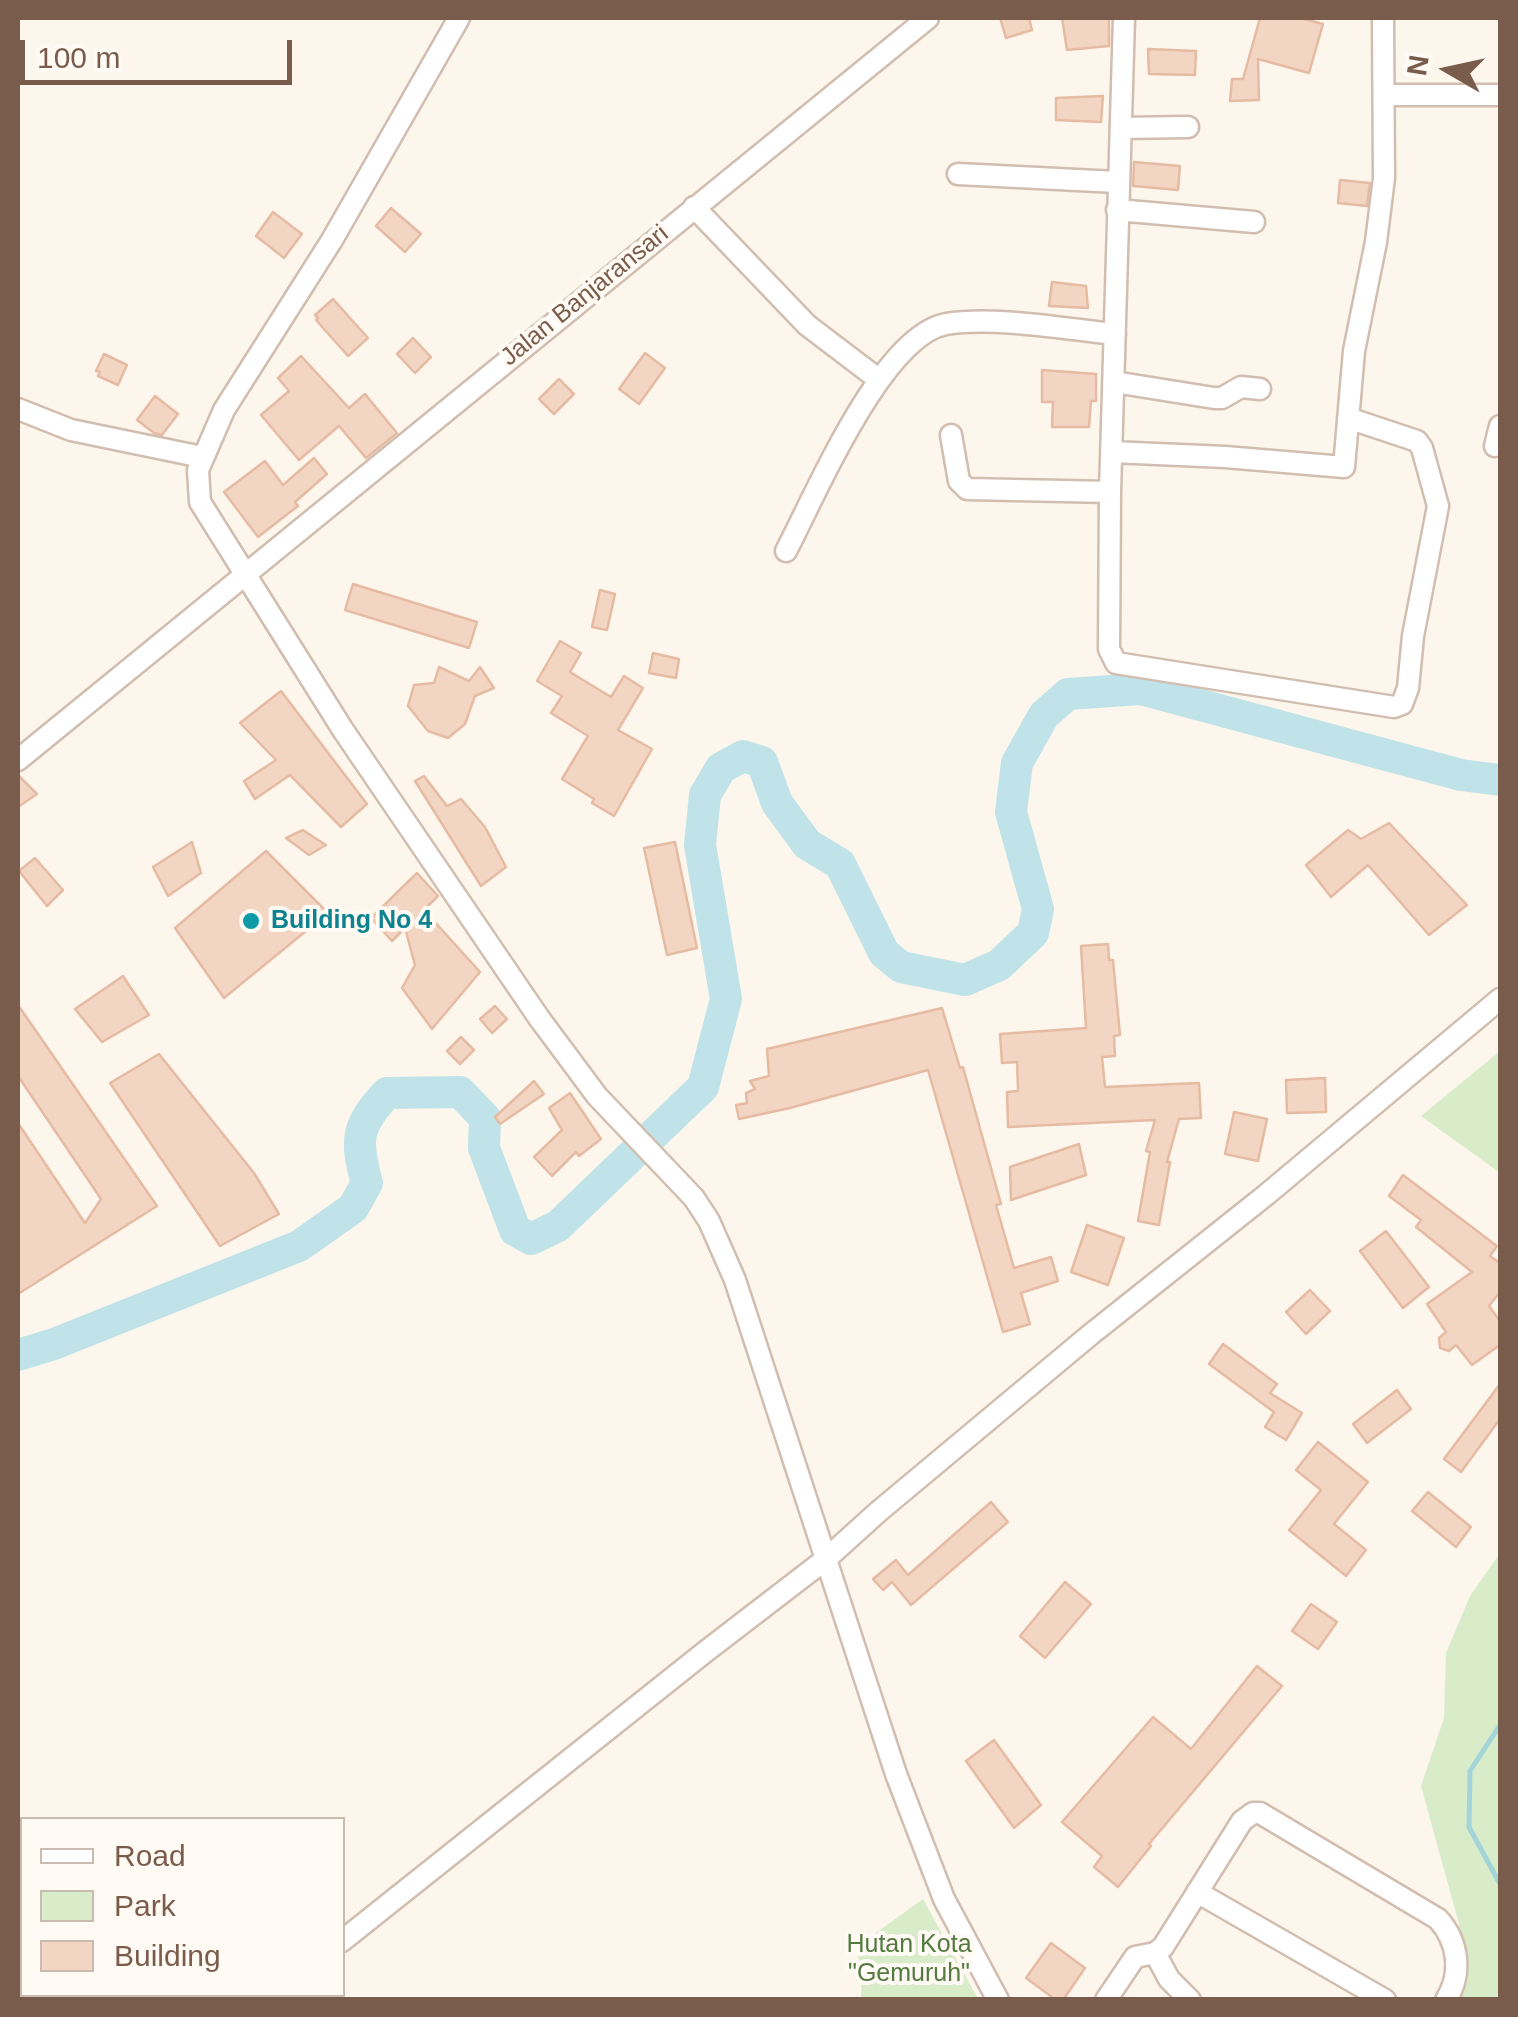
<!DOCTYPE html>
<style>
body{margin:0}
#map{position:relative;width:1518px;height:2017px;overflow:hidden;background:#fdf6ec;font-family:Arial,sans-serif}
canvas{display:block}
.frame{position:absolute;inset:0;border:20px solid #7a5c4d;pointer-events:none}
.legend{position:absolute;left:20px;top:1817px;width:325px;height:180px;box-sizing:border-box;background:#fffaf3;border:2px solid #cabbb1;margin:0;padding:12px 18px;list-style:none;font-size:30px;color:#7a5c4d}
.legend li{display:flex;align-items:center;gap:20px;height:50px}
.legend b{width:50px;border:2px solid #cabbb1}
.north{position:absolute;left:1398px;top:20px;width:100px;height:100px;-webkit-text-stroke:8px #fffaf3;paint-order:stroke;rotate:279deg;font-size:28px;font-weight:700;line-height:40px;text-align:center;color:#7a5c4d}
.north::after{content:'';display:block;margin:auto;width:35px;height:45px;background:#7a5c4d;clip-path:polygon(50% 0,100% 100%,50% 72%,0 100%)}
.scale{position:absolute;left:20px;top:40px;width:272px;height:45px;box-sizing:border-box;border:5px solid #7a5c4d;border-top:0;padding-left:12px;font-size:30px;line-height:35px;white-space:nowrap;color:#7a5c4d;-webkit-text-stroke:8px #fffaf3;paint-order:stroke}
</style>
<div id="map">
<canvas width="1518" height="2017"></canvas>
<div class="frame"></div>
<ul class="legend">
<li><b style="height:12px;background:#fff"></b>Road</li>
<li><b style="height:28px;background:#d8ecc9"></b>Park</li>
<li><b style="height:28px;background:#f3d5c3"></b>Building</li>
</ul>
<div class="north">N</div>
<div class="scale">100 m</div>
</div>
<script>
const ctx = document.querySelector('canvas').getContext('2d');
ctx.lineJoin = 'round';
function paint(path, color) { ctx.fillStyle = color; ctx.fill(path, 'evenodd'); }
function stroke(path, color, width, dash) { ctx.strokeStyle = color; ctx.lineWidth = width; ctx.lineCap = dash ? 'butt' : 'round'; ctx.setLineDash(dash || []); ctx.stroke(path); }
function drawText(font, color, halo, rows, align = 'center') {
  ctx.font = font + ' Arial,sans-serif'; ctx.lineWidth = 8; ctx.setLineDash([]); ctx.textBaseline = 'middle'; ctx.strokeStyle = halo; ctx.fillStyle = color; for (const [text, x, y, turn = 0] of rows) {
    ctx.save(); ctx.translate(x, y); ctx.rotate((+turn || 0) * Math.PI / 180); ctx.textAlign = isNaN(turn) ? turn : align; if (halo) ctx.strokeText(text, 0, 0); ctx.fillText(text, 0, 0); ctx.restore();
  }
}
paint(new Path2D(`
 M1500,1051v122l-79,-57z
 M1500,1553v446h-39l-2,-75 -38,-138 23,-68 2,-65 24,-57z
 M923,1899l55,100h-117l1,-29 -4,-14 15,-21z`), '#d8ecc9');
stroke(new Path2D(`
 M1500,1725l-30,46 -1,56 31,57`), '#a5d3da', 5);
stroke(new Path2D(`
 M18,1355l36,-11 245,-98 54,-38 14,-25c-12,-43 -11,-57 20,-90l73,-1 25,26 -1,30 31,82 16,9 27,-13 145,-139 23,-88 -26,-154 5,-50 16,-27 22,-12 19,6 15,41 30,41 33,20 44,89 17,14 64,13 34,-15 34,-32 5,-24 -27,-97 6,-49 27,-48 24,-21 73,-5 320,86 39,5`), '#bfe3e8', 32);
const building = new Path2D(`
 M1000,18h29l3,12 -26,8z
 M1062,18h47v28l-42,4z
 M1260,18h41l22,6 -14,49 -51,-14 1,41 -29,1 2,-22h11z
 M1148,49l48,2 -1,24 -46,-1z
 M1103,96l-2,26 -45,-2v-22z
 M1134,162l46,4 -2,24 -45,-4z
 M1340,180l30,3 -3,23 -29,-3z
 M391,208l30,26 -16,18 -29,-26z
 M273,212l29,22 -18,24 -28,-22z
 M1052,282l34,4 2,22 -39,-2z
 M333,299l35,39 -20,18 -32,-36 2,-2 -3,-3z
 M413,338l18,19 -16,16 -18,-19z
 M645,353l20,15 -26,36 -20,-15z
 M104,354l23,11 -9,20 -20,-9 2,-4 -4,-1z
 M301,356l48,52 16,-14 32,39 -31,25 -27,-32 -40,34 -38,-45 28,-24 -11,-13z
 M1042,370l54,4v27h-5l-2,26h-37l1,-25h-11z
 M559,379l15,15 -20,20 -15,-15z
 M155,396l23,18 -16,21 -8,-2 -17,-13z
 M314,458l13,16 -32,28 3,4 -40,31 -34,-45 41,-31 18,24z
 M353,584l124,38 -8,26 -124,-38z
 M600,590l15,4 -8,36 -15,-3z
 M560,641l21,12 -11,19 41,25 13,-21 19,12 -25,42 34,19 -38,67 -22,-13 2,-4 -32,-20 26,-43 -37,-23 11,-17 -25,-15z
 M653,653l26,6 -3,19 -27,-5z
 M439,667l30,14 11,-14 14,21 -19,8 -10,28 -17,14 -20,-7 -20,-25 6,-21 20,-2z
 M281,691l86,113 -26,23 -51,-52 -35,24 -11,-18 32,-21 -36,-37z
 M18,775l19,19 -19,13z
 M424,776l23,30 14,-7 24,28 21,40 -25,19 -66,-105z
 M1389,823l78,82 -38,30 -61,-70 -37,32 -25,-32 42,-35 13,9z
 M303,830l12,8 11,7 -17,10 -23,-17z
 M192,842l9,31 -33,23 -15,-29z
 M675,842l22,106 -30,7 -23,-107z
 M266,851l62,62 -104,85 -49,-70z
 M35,858l28,32 -16,16 -28,-35z
 M417,873l21,23 -14,14 56,62 -48,57 -30,-41 13,-23 -10,-37 -13,13 -21,-23z
 M1108,944l1,16h4l7,75 -6,1 1,20 -13,1 3,30 94,-4 2,35 -22,1 -12,43h3l-11,63 -21,-4 12,-69 -4,-1 9,-31 -147,7 -1,-35 11,-1 -1,-29 -15,1 -2,-29 86,-6 -5,-82z
 M123,976l26,39 -47,27 -27,-33z
 M18,1005l139,201 -139,88v-171l67,100 16,-24 -83,-123z
 M495,1006l12,13 -15,14 -12,-14z
 M942,1008l18,60 3,-1 38,137 -5,1 18,63 37,-11 7,24 -37,12 9,31 -27,8 -75,-262 -138,38 -51,11 -3,-14 11,-2 -1,-10 9,-4 -5,-8 19,-5 -2,-27z
 M461,1037l13,13 -14,14 -13,-13z
 M159,1054l95,119 25,41 -59,32 -110,-163z
 M1325,1078l1,34 -39,1 -1,-33z
 M534,1081l10,13 -44,30 -5,-7z
 M570,1093l31,46 -22,17 -3,-4 -24,24 -18,-19 28,-27 -13,-22z
 M1234,1112l33,7 -9,42 -33,-7z
 M1079,1144l7,31 -75,25 -1,-33z
 M1403,1175l94,71 -7,10 10,7v29l-11,14 11,15v24l-28,20 -16,-20 -7,6 -9,-3 -1,-10 7,-6 -19,-28 45,-32 -56,-45 5,-7 -32,-24z
 M1087,1225l37,13 -16,47 -37,-13z
 M1386,1231l43,56 -26,21 -43,-57z
 M1310,1290l20,21 -24,23 -20,-22z
 M1223,1344l54,40 -7,9 32,20 -16,27 -21,-13 9,-15 -65,-48z
 M1500,1384v35l-39,53 -17,-13z
 M1397,1390l14,19 -44,34 -14,-19z
 M1318,1442l50,40 -34,42 32,26 -20,26 -57,-46 32,-40 -25,-20z
 M1428,1492l43,35 -15,20 -44,-36z
 M991,1502l17,20 -97,83 -19,-23 -9,8 -10,-11 23,-19 12,15z
 M1065,1582l26,22 -46,54 -25,-22z
 M1311,1604l26,18 -19,27 -26,-18z
 M1257,1666l25,20 -133,158 2,2 -33,41 -24,-20 8,-11 -40,-34 91,-105 38,32z
 M994,1740l47,65 -27,23 -48,-67z
 M1051,1943l34,25 -22,32h-7l-30,-22z`);
paint(building, '#f3d5c3');
stroke(building, '#e6bba3', 2.5);
const minor = new Path2D(`
 M459,18l-127,222 -108,170 -26,60 2,32 143,228 196,288 58,78 97,102 15,23 26,59 161,494 48,125 54,101
 M1124,18l-14,474 -1,157 7,14 278,44 8,-3 6,-16 5,-52 25,-130 -16,-58 -5,-7 -69,-23
 M1384,95h116
 M1121,128l67,-1
 M958,174l159,8
 M694,207l113,118 71,54
 M1117,210l137,12
 M1114,382l100,16h8l19,-11 19,2
 M18,409l53,21 131,27
 M951,435l8,46 8,8 143,3
 M1495,446l5,-20
 M1112,452l113,5 119,10 10,-116 22,-109 8,-64 -1,-160
 M786,551c30,-57 96,-215 160,-227 48,-8 119,5 169,10
 M18,760l910,-742
 M1197,1892l188,108
 M342,1941l363,-289 121,-93 52,-47 212,-177 176,-140 234,-196
 M1155,1953l14,26 21,21
 M270,2000l7,-6
 M1106,2000l29,-43 20,-4 8,-6 79,-126 11,-8h7l178,106c20,22 25,54 8,81`);
stroke(minor, '#d1beb0', 25);
stroke(minor, '#fff', 20);
for (const [x, y, r, color] of [
 [251,921,10,"#0f9aa8"]
]) { const dot = new Path2D(); dot.arc(x, y, r, 0, 2 * Math.PI); ctx.fillStyle = color; ctx.fill(dot); stroke(dot, '#fffaf3', 4); }
drawText('25px', '#7a5c4d', '#fffaf3', [
 ["Jalan Banjaransari",585,296,-39]
]);
drawText('bold 25px', '#0d838f', '#fffaf3', [
 ["Building No 4",271,921]
], 'left');
drawText('25px', '#537a41', '#fffaf3', [
 ["Hutan Kota",909,1945],
 ["\"Gemuruh\"",909,1974]
]);
</script>
